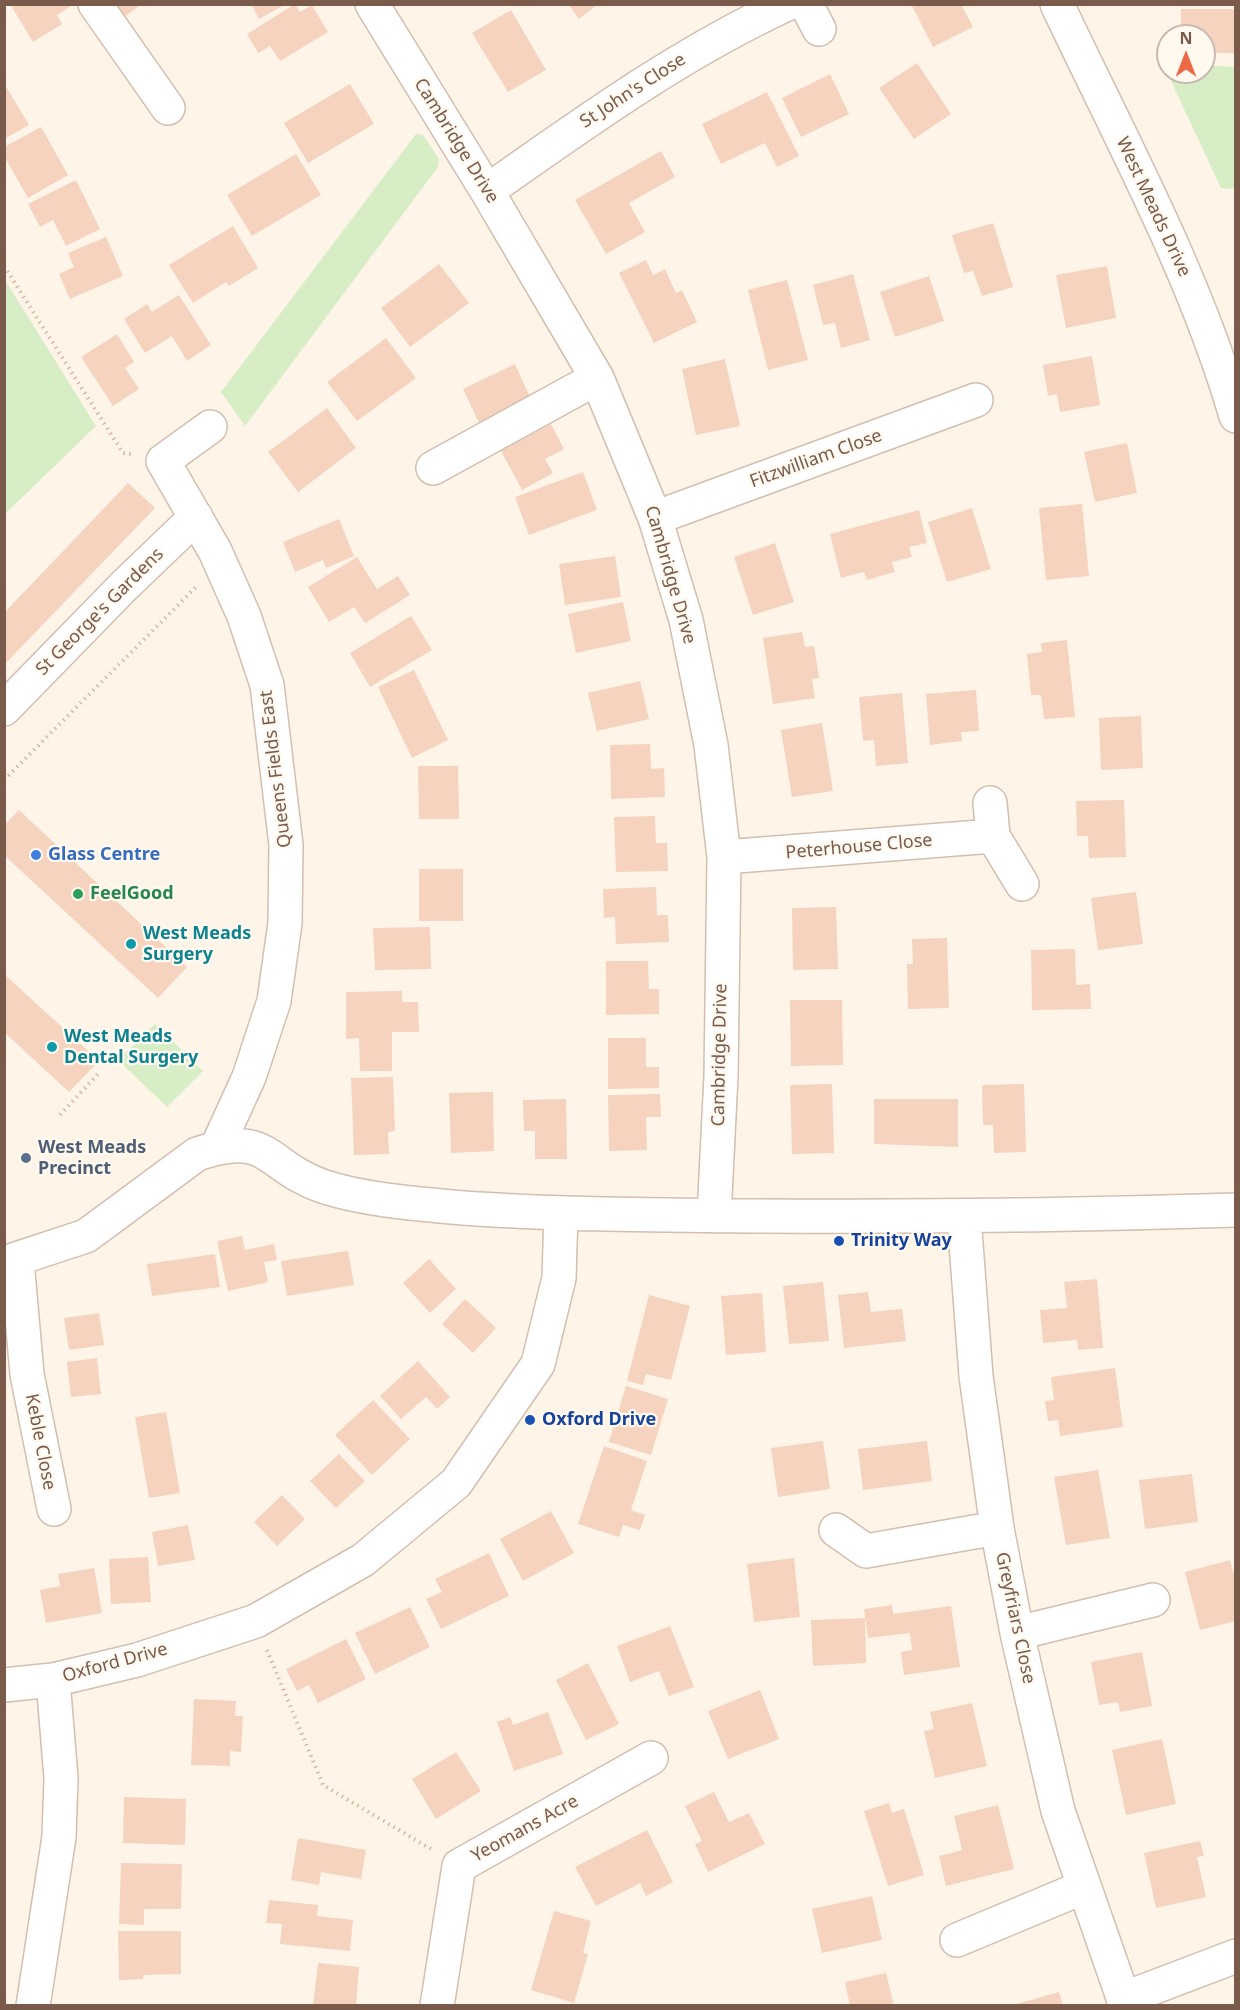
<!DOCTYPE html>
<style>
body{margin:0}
#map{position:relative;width:1240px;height:2010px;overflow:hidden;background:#fef5e8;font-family:"Noto Sans",sans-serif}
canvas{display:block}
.frame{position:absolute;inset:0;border:6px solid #7a5a4a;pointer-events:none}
.north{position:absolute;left:1156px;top:24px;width:60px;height:60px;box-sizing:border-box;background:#fff9f0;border:2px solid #cab9ae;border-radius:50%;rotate:0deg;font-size:16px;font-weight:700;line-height:24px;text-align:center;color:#7a5a4a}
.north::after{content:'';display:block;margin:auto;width:21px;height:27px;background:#ee6a47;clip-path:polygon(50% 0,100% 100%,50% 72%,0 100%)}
</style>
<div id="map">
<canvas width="1240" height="2010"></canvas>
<div class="frame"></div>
<div class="north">N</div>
</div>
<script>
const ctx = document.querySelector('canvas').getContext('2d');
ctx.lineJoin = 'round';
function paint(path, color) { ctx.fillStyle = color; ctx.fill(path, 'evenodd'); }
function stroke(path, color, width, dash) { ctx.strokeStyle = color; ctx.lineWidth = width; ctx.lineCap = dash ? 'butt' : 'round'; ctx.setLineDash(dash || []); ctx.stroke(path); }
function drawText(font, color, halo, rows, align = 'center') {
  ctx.font = font + ' "Noto Sans",sans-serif'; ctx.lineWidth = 4.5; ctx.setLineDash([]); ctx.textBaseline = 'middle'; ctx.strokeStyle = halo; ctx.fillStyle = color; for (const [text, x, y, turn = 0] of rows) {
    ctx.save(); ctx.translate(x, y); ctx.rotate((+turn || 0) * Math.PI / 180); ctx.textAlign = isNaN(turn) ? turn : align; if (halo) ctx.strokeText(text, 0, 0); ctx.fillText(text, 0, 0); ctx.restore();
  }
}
paint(new Path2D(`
 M1163,64h5v8h36v-7l31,2v122l-14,-1z
 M416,134l7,1 16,24 -1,8 -193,259 -24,-34z
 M5,280l91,146 -91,88h-1z
 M155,1024l48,47 -36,36 -49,-47z`), '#d6edc5');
paint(new Path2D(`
 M10,4h64l-17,11 5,9 -29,18z
 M111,4h31l-21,15z
 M251,4h35l-27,15z
 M295,4l5,8 12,-7 16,27 -48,29 -10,-15 -12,7 -11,-19z
 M568,4h30l-19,15z
 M911,4h50l12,23 -40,20z
 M1181,9h55v44h-32v-17h-23z
 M511,10l35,60 -38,22 -36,-59z
 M917,63l34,51 -37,25 -35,-51z
 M830,74l19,40 -48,23 -19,-39z
 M350,84l24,40 -66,39 -24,-40z
 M7,88l22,37 -25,14v-50z
 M767,92l32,64 -22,11 -12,-24 -44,21 -19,-40z
 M41,127l27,48 -40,23 -24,-42v-9z
 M661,151l14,26 -46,26 16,29 -39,22 -31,-54z
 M296,154l25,41 -69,41 -25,-41z
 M76,180l24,49 -34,17 -13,-26 -13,7 -12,-23z
 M993,223l20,64 -31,9 -9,-25 -9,2 -12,-38z
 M233,226l25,42 -29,18 -3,-4 -33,21 -24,-38z
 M106,237l17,39 -53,23 -11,-25 15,-7 -6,-14z
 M646,260l7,15 12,-6 11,24 6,-3 15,32 -43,21 -35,-70z
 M439,264l30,39 -59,44 -29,-39z
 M1107,266l9,52 -50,10 -10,-53z
 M853,274l17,66 -29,8 -6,-25 -12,2 -10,-40z
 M929,276l15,45 -49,16 -15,-45z
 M787,280l21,80 -40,10 -20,-80z
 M179,295l32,50 -24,16 -15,-25 -27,17 -21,-34 23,-15 5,8z
 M117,334l17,28 -9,6 14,21 -26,17 -32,-49z
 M386,338l30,40 -59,43 -30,-39z
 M1092,356l8,49 -40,7 -3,-18 -9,2 -5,-31z
 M725,359l15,67 -44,9 -14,-66z
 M515,364l18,40 -52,23 -18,-38z
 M327,408l29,40 -58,44 -30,-40z
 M551,424l13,25 -19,10 8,14 -31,17 -21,-39z
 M1127,443l10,50 -42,9 -11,-50z
 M583,472l14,38 -68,25 -14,-38z
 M128,483l27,25 -151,157v-52z
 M1082,504l7,72 -43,4 -7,-72z
 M972,508l19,61 -44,13 -19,-60z
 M919,510l8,33 -18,4 3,10 -20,5 3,10 -28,8 -3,-8 -23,6 -11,-44z
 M339,519l15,37 -28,12 -3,-8 -28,12 -12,-30z
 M775,543l19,59 -41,13 -19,-58z
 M615,556l6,41 -56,8 -6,-41z
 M357,557l20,32 21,-13 12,19 -45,28 -11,-16 -25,15 -21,-35z
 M623,602l8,39 -55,12 -8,-39z
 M411,616l21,34 -62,37 -20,-34z
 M802,632l3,15 9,-1 5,32 -7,1 3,19 -42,6 -10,-66z
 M1067,640l8,77 -31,2 -3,-24h-10l-4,-41 15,-2 -1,-9z
 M414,670l34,70 -36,18 -34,-71z
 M640,681l9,38 -52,12 -9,-38z
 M976,690l3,41 -18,1 1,9 -32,4 -4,-51z
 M902,693l6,70 -32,3 -2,-26 -11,1 -4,-44z
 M1141,716l2,52 -42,2 -2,-52z
 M822,723l11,68 -41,6 -11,-67z
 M650,744l1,25 13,-1 1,29 -54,2 -1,-54z
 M418,766h40l1,53h-40z
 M1124,800l2,57 -37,1 -1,-22h-11l-1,-35z
 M19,810l168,157 -29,31 -154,-143v-30z
 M655,816l1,27h11l1,28 -52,1 -2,-55z
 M419,869h44v52h-44z
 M656,887l1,28h11l1,27 -53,2 -1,-27 -11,1 -1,-29z
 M1136,892l7,52 -45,6 -7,-52z
 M836,907l2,62 -45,1 -1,-62z
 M430,927l1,42 -56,1 -2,-42z
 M947,938l2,70 -41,1 -1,-45h6l-1,-25z
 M1075,949l1,36 14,-1 1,25 -59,1 -1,-60z
 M606,961h42l1,28h10v25l-53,1z
 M4,974l95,87 -30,31 -65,-60z
 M402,991v11h16l1,30h-27v39h-32l-1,-33 -13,1v-47z
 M790,1000h52l1,65 -52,1z
 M608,1038h38v29h13v21l-51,1z
 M393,1077l2,54 -7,1 1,22 -35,1 -3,-77z
 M832,1084l2,69 -42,1 -2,-69z
 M1024,1084l2,68 -32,1 -1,-28h-10l-1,-40z
 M493,1092l1,59 -43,2 -2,-60z
 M660,1094l1,23h-15l1,33 -38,1 -1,-56z
 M566,1099l1,60h-32v-28h-11l-1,-31z
 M874,1099h84v48l-84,-3z
 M242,1236l3,14 29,-6 3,16 -13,2 4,20 -40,9 -11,-50z
 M348,1251l6,34 -67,11 -6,-35z
 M215,1254l5,33 -68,9 -5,-32z
 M429,1259l27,30 -26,24 -27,-30z
 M1097,1279l6,69 -25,2 -1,-10 -34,3 -3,-33 27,-2 -3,-26z
 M823,1282l6,59 -40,3 -6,-58z
 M868,1292l3,20 31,-3 4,32 -62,7 -6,-53z
 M762,1293l4,59 -40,3 -5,-59z
 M649,1295l41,11 -19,74 -25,-6 -3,11 -16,-4z
 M465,1299l31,29 -23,25 -31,-29z
 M99,1313l5,32 -35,5 -5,-32z
 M97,1358l4,36 -30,3 -4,-35z
 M418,1361l32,36 -13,12 -11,-12 -25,22 -21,-23z
 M1115,1368l8,59 -63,9 -2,-16 -10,1 -3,-20 9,-1 -3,-23z
 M626,1386l42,13 -17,56 -42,-13z
 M373,1400l37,39 -38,36 -37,-40z
 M166,1412l14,81 -31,5 -14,-81z
 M823,1441l7,48 -52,8 -7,-49z
 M927,1441l5,40 -69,9 -5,-41z
 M604,1446l43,15 -16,49 14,5 -5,15 -17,-5 -4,12 -41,-13z
 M339,1454l26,27 -29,27 -26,-27z
 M1098,1470l12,68 -44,7 -12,-68z
 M1192,1474l6,48 -53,7 -6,-49z
 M282,1495l23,24 -28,27 -23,-24z
 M551,1511l23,42 -51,28 -23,-42z
 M188,1525l7,35 -37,6 -6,-34z
 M489,1553l20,43 -68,33 -15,-30 16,-7 -7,-13z
 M148,1557l3,45 -40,2 -2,-45z
 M794,1558l6,59 -46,5 -7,-58z
 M1230,1560l6,22v39l-36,9 -15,-58z
 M94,1568l8,45 -56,10 -6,-33 20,-4 -2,-12z
 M892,1605l1,9 58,-8 9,61 -56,8 -3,-23 11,-2 -2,-17 -42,5 -4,-29z
 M410,1607l20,40 -55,27 -20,-41z
 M865,1618l1,45 -53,3 -2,-46z
 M670,1626l24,61 -25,9 -10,-25 -29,11 -13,-36z
 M346,1639l20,40 -48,24 -9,-18 -12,6 -11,-22z
 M1142,1652l10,54 -32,6 -2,-10 -19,3 -8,-43z
 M588,1663l31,61 -33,16 -30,-60z
 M760,1690l19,49 -51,20 -20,-48z
 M194,1699l42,2 -1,15h8l-2,36 -11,-1v15l-39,-1z
 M972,1703l15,63 -52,12 -11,-47 10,-2 -4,-17z
 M548,1712l15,42 -49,17 -17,-49 13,-5 3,8z
 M1162,1739l14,65 -50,11 -14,-65z
 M456,1752l25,39 -45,28 -24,-40z
 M714,1792l15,30 20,-9 16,31 -57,28 -13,-28 7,-3 -17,-35z
 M124,1797l62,2 -1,46 -62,-2z
 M889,1803l3,10 12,-4 20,66 -36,11 -24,-75z
 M998,1805l16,64 -68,17 -7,-30 23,-6 -8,-34z
 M647,1830l26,52 -27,14 -6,-13 -44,23 -21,-39z
 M298,1838l68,12 -5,29 -40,-7 -2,13 -28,-5z
 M1200,1841l4,15 -7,1 9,40 -50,11 -12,-55z
 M121,1863l61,1 -1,45h-37v16l-25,-1z
 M872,1896l10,44 -60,13 -10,-44z
 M269,1900l49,5 -1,11 36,4 -3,31 -70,-7 2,-20 -16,-1z
 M554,1911l37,10 -8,32 5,1 -14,49 -43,-13z
 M118,1931h63v43l-38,1v4l-24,1z
 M318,1963l41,4 -3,39h-43z
 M886,1973l8,33h-44l-5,-24z
 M1059,1992l4,14h-50v-1z`), '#f5d3be');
const minor = new Path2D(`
 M95,4l73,104
 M372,4l115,187 110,187 58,140 31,102 25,125 13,112 -3,219 -7,140
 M806,4l13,25
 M1057,4c64,136 137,268 179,412
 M487,191c97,-68 192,-137 300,-187
 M210,427l-47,34 52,90 29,65 23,69 19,160 -1,78 -11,78 -25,76 -32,70
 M433,468l164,-90
 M655,518l321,-118
 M4,709l120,-123 72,-69
 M990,803l3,33
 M724,857l269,-21 29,48
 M964,1217l12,159 21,152 20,105 41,178 68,195
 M17,1261l10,113 27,135
 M4,1263l82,-27 111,-82c73,-25 68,12 125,32 41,14 97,18 141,22 100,7 201,7 301,8 158,1 314,-1 472,-6
 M836,1530l30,21 131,-23
 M1017,1633l136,-33
 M4,1685l49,-5 84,-20 119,-39 107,-61 93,-77 82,-119 21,-86 2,-65
 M957,1940l127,-53
 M1123,1999l113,-43
 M33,2006l26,-169 2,-59 -8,-98
 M437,2006l22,-140 192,-108`);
stroke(minor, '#d3beaf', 36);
stroke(new Path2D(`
 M4,266l119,187 9,1
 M4,780l192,-193
 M60,1115l38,-41
 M267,1650l56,135 108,64`), '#dbb6a0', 4, [1.5, 4.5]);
stroke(minor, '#fff', 33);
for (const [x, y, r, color] of [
 [36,855,6,"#3f7fe0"],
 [78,894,6,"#2e9e5b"],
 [131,944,6,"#0f9aa8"],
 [52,1047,6,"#0f9aa8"],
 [26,1158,6,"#5c6f8a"],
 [839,1241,6,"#1a4fb4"],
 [530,1420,6,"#1a4fb4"]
]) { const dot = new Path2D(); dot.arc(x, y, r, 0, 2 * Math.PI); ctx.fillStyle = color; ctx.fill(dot); stroke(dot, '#fff9f0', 2); }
drawText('18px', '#7a5a4a', '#fff9f0', [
 ["St John's Close",633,91,-33],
 ["Cambridge Drive",456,141,58],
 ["West Meads Drive",1153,207,65],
 ["Fitzwilliam Close",816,459,-20],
 ["Cambridge Drive",670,575,74],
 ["St George's Gardens",100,612,-45],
 ["Queens Fields East",276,769,-97],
 ["Peterhouse Close",859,847,-5],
 ["Cambridge Drive",720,1055,-89],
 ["Keble Close",40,1442,79],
 ["Greyfriars Close",1015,1618,78],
 ["Oxford Drive",115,1663,-15],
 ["Yeomans Acre",525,1829,-29]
]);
drawText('bold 18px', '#366cbe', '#fff9f0', [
 ["Glass Centre",48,855]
], 'left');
drawText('bold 18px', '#27864d', '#fff9f0', [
 ["FeelGood",90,894]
], 'left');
drawText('bold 18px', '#0d838f', '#fff9f0', [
 ["West Meads",143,934],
 ["Surgery",143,955],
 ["West Meads",64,1037],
 ["Dental Surgery",64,1058]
], 'left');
drawText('bold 18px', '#4e5e75', '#fff9f0', [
 ["West Meads",38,1148],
 ["Precinct",38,1169]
], 'left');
drawText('bold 18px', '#164399', '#fff9f0', [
 ["Trinity Way",851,1241],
 ["Oxford Drive",542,1420]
], 'left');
</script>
